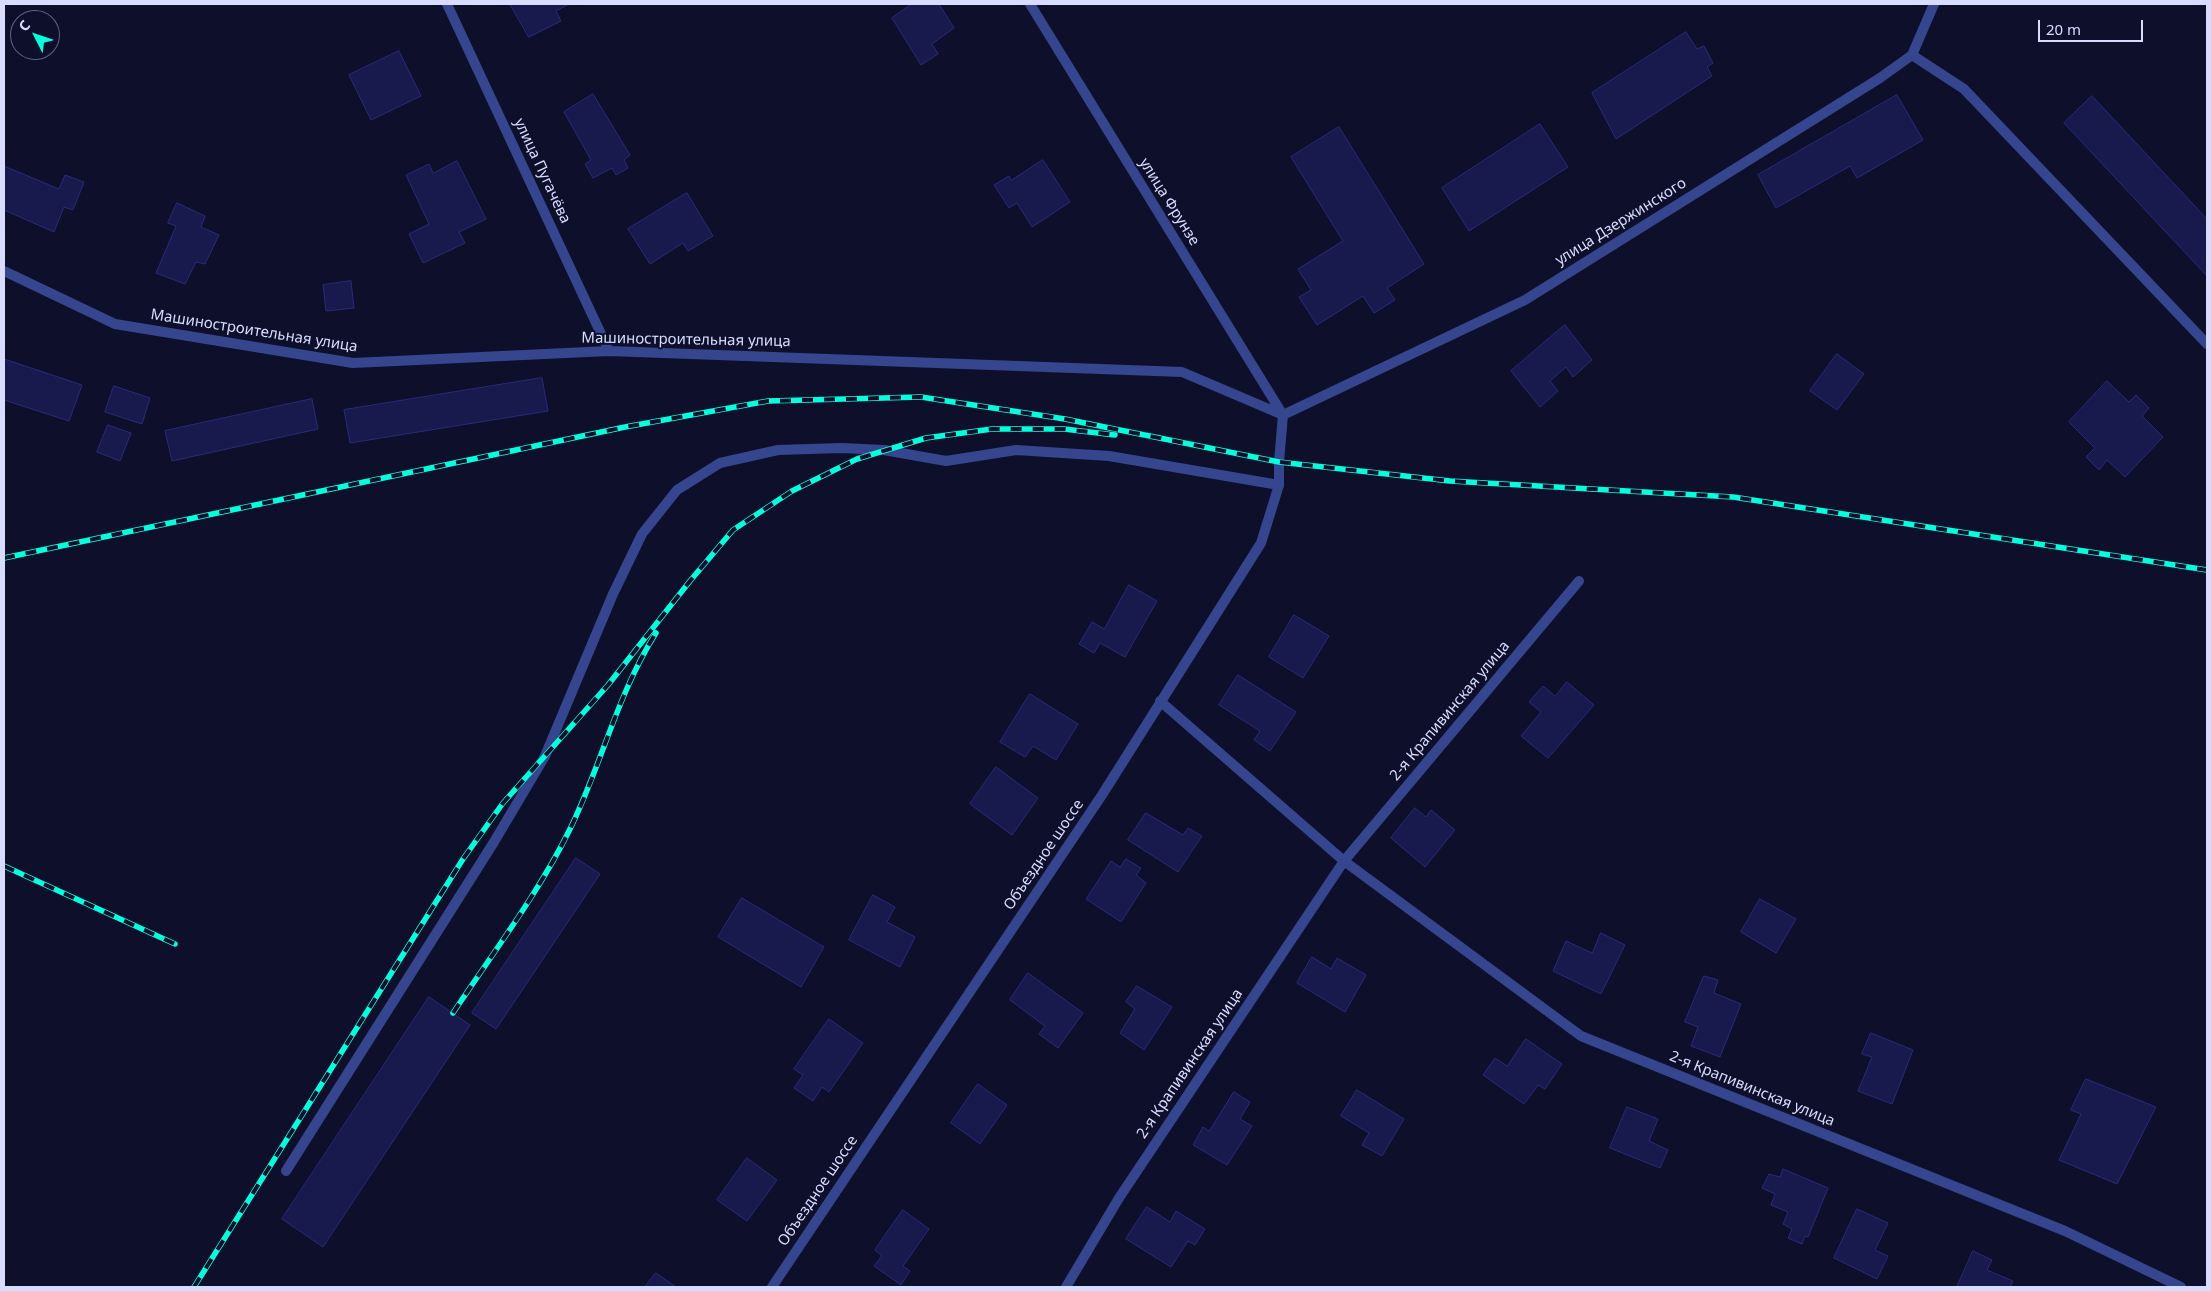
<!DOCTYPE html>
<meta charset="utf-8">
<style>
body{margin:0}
#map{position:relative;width:2211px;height:1291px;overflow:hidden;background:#0e102b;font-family:"Noto Sans",sans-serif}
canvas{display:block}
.frame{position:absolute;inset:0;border:5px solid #d8dcff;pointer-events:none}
.north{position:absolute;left:10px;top:10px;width:50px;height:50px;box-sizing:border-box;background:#0e102b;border:1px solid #5f6280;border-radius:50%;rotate:311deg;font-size:14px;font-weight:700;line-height:20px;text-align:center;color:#d8dcff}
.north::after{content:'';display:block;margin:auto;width:18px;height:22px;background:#04ffdf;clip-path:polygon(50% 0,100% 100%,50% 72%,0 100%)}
.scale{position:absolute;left:2038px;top:20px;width:105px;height:22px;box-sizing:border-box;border:2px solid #d8dcff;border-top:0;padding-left:6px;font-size:15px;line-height:18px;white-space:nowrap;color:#d8dcff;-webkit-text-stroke:4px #0e102b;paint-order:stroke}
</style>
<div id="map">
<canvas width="2211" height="1291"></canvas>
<div class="frame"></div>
<div class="north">С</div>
<div class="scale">20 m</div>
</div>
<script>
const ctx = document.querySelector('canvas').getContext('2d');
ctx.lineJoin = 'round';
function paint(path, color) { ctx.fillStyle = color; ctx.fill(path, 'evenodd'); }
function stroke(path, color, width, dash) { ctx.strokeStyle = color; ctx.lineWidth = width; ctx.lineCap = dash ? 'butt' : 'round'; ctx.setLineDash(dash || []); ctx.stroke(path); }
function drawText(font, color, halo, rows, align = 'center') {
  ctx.font = font + ' "Noto Sans",sans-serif'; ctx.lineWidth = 4; ctx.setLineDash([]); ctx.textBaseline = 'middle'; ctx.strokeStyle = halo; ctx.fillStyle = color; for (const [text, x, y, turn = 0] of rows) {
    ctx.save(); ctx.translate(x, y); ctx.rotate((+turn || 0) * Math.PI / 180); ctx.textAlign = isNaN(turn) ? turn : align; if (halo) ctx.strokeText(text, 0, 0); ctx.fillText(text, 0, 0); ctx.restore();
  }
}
const building = new Path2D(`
 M510,4h59l-13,7 5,10 -32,16z
 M912,4h27l15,24 -22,16 6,10 -17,11 -29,-47z
 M1686,32l11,17 7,-3 9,17 -6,4 5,9 -96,63 -24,-46z
 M399,51l22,45 -50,24 -22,-45z
 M593,94l37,61 -6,5 4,8 -12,7 -4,-7 -19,10 -8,-14 6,-4 -27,-48z
 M1897,95l26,45 -66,38 -7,-12 -74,42 -18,-33z
 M2092,96l115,123v57l-143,-153z
 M1540,124l28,43 -99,64 -27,-43z
 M1339,127l85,137 -37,24 8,12 -21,13 -11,-17 -46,29 -18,-28 12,-7 -13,-21 45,-28 -52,-84z
 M1043,160l27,42 -38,25 -15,-24 -8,5 -15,-23 15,-9 2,4z
 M457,161l29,58 -27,13 6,11 -42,20 -14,-29 20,-10 -23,-49 23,-11 4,9z
 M4,166l55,23 6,-14 19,7 -11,28 -9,-3 -10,25 -50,-22z
 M687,193l26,43 -25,15 -5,-8 -33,21 -22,-35z
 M177,203l28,13 -4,11 18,8 -14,29 -9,-2 -11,22 -29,-11 20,-47 -8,-3z
 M351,281l3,27 -28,3 -3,-26z
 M1565,325l27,35 -19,17 -7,-10 -16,14 8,10 -18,16 -29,-36z
 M1837,354l27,20 -27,36 -27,-19z
 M4,359l78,26 -13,36 -65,-21z
 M542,378l6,33 -198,32 -6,-33z
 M2107,381l22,21 7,-7 13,13 -7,8 21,21 -38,40 -18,-17 -8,10 -13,-13 9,-9 -26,-26z
 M114,386l36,12 -8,26 -37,-12z
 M312,399l6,30 -146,32 -7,-30z
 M108,425l23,8 -11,28 -23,-9z
 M1129,585l28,16 -32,56 -25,-14 -6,10 -15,-9 13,-22 12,7z
 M1294,615l35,21 -26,42 -34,-21z
 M1238,675l58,37 -26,39 -16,-11 6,-9 -41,-26z
 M1567,682l27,23 -46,53 -27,-22 20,-24 -12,-10 14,-16 12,10z
 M1030,694l48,30 -22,36 -23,-14 -8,11 -25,-15z
 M996,767l42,31 -26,37 -42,-31z
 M1415,808l11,9 5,-7 24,20 -30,37 -34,-29z
 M1146,813l37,22 5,-7 14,8 -24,36 -50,-32z
 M576,858l24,16 -104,155 -24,-16z
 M1126,859l15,9 -5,7 10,8 -25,39 -35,-23 25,-38 9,6z
 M873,895l22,12 -8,15 28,15 -15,30 -51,-27z
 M742,898l82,49 -23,40 -83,-50z
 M1760,899l36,20 -20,34 -35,-21z
 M1601,933l24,12 -24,49 -48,-23 13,-30 26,12z
 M1312,957l19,12 6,-11 29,17 -21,37 -48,-29z
 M1028,973l55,40 -25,35 -19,-14 6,-8 -35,-26z
 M1704,976l14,4 -4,13 27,11 -21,53 -29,-11 7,-19 -13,-5z
 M1137,986l35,21 -28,43 -24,-17 15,-24 -9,-7z
 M429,997l41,28 -147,222 -41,-28z
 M829,1019l34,24 -34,49 -7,-5 -9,14 -19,-13 9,-13 -9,-6z
 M1871,1033l42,17 -21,54 -34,-13 14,-34 -10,-3z
 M1526,1039l36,25 -17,25 -7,-4 -14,19 -41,-29 12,-17 12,8z
 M2086,1079l70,28 -39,77 -58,-24 22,-46 -10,-4z
 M978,1084l29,21 -27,39 -29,-21z
 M1357,1090l47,29 -22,37 -20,-11 7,-12 -28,-17z
 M1234,1092l16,10 -10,17 12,7 -25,39 -34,-20 10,-18 6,4z
 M1627,1107l31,12 -9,22 19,9 -8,18 -50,-20z
 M747,1158l30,22 -30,41 -30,-21z
 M1783,1169l45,19 -20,49 -3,-1 -3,8 -14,-6 4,-9 -9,-5 5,-12 -17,-7 4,-11 -13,-6 7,-14 11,3z
 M1147,1207l23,15 6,-11 29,18 -10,16 -7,-4 -17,26 -45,-28z
 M1857,1209l31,14 -13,27 13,6 -11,23 -43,-21z
 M903,1210l26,19 -26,37 7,5 -9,14 -27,-19 8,-10 -7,-6z
 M1973,1251l19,9 -5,10 26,11 -3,6h-53z
 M656,1273l20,14h-31z`);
paint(building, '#181a4d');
stroke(building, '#282b7c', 1);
stroke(new Path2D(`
 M1912,55l52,34 243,255
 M286,1171l208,-329 51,-86 68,-162 29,-60 35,-44 43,-27 58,-13 64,-2 42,2 62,11 70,-11 93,6 170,29`), '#35468e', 10);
stroke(new Path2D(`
 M447,4l162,347
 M1030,4l253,411
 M4,271l111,53 238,39 256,-12 573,21 101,43
 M1283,415l242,-115 355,-222 32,-23 22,-51
 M1160,701l184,160 237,175 484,195 116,56
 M772,1287l330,-492 159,-252 18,-58v-23l4,-47
 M1066,1287l53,-89 225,-337 235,-280`), '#35468e', 10);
const rail = new Path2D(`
 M4,558l621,-131 143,-26 153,-4 144,22 214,43 171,19 283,16 474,73
 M4,866l171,78
 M453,1013c39,-59 85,-119 116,-182 32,-64 48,-137 87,-198
 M194,1287l269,-428 40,-56 105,-118 82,-104 43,-51 59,-39 65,-32 69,-21 66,-9h72l51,6`);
stroke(rail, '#04ffdf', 5.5);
stroke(rail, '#0e102b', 4, [11]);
drawText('15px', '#d8dcff', '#0e102b', [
 ["улица Пугачёва",542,171,65],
 ["улица Фрунзе",1169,202,58],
 ["улица Дзержинского",1621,222,-32],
 ["Машиностроительная улица",254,331,9],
 ["Машиностроительная улица",686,340,1],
 ["2-я Крапивинская улица",1450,711,-50],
 ["Объездное шоссе",1044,855,-56],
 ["2-я Крапивинская улица",1190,1064,-56],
 ["2-я Крапивинская улица",1752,1089,22],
 ["Объездное шоссе",818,1191,-56]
]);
</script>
